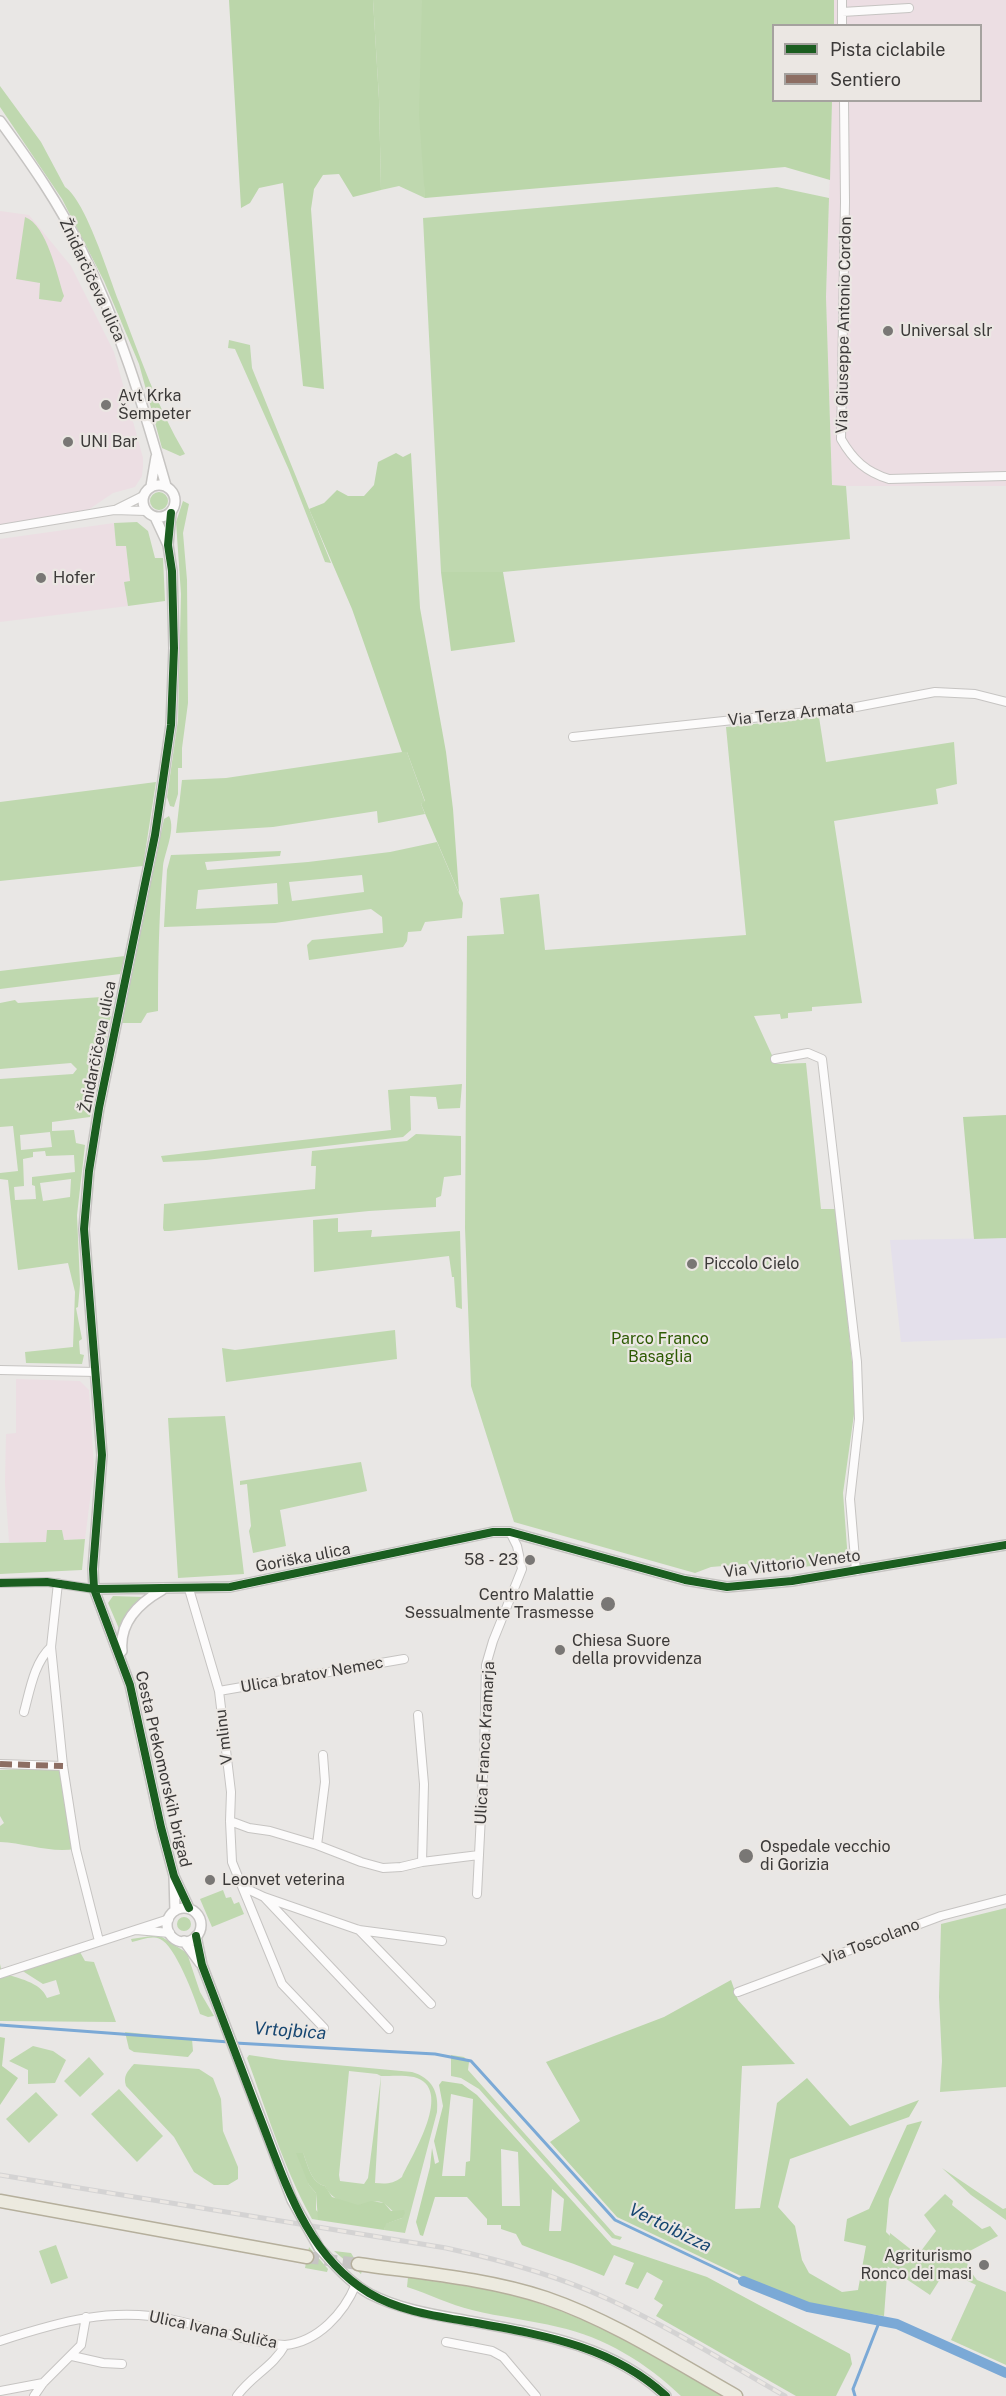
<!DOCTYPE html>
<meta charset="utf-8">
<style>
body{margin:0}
#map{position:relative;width:1006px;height:2396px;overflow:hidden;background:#e9e7e5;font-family:"Public Sans",sans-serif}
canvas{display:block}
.legend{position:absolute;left:772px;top:24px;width:210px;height:78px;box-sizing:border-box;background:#ebe7e3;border:2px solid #a5a29f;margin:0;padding:8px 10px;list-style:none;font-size:18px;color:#3c3a39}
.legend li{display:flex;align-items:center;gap:12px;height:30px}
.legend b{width:30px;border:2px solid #a5a29f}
</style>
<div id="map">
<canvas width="1006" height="2396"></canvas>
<ul class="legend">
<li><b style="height:8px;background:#1b5e20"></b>Pista ciclabile</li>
<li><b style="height:8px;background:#8d6e63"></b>Sentiero</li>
</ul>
</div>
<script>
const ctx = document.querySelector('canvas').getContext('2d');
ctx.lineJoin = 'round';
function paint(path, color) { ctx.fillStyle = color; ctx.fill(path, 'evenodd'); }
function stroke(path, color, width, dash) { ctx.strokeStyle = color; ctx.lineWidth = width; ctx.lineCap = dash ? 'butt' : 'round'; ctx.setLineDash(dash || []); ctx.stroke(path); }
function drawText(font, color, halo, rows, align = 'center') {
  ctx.font = font + ' "Public Sans",sans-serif'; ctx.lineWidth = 4.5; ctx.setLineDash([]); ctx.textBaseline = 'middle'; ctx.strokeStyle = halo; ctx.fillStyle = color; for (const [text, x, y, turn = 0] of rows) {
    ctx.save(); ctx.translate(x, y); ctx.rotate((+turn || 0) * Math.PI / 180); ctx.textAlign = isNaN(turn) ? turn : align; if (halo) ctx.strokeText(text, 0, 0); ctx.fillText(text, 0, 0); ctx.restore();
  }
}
paint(new Path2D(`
 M834,0h172v486h-174l-6,-189 6,-196 148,-1v-74l-146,-1z
 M0,211l29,4 42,51 43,86 29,106v8l-1,10 -7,11 -22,6 -25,17 -88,15z
 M114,523l2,23h10l4,36h-5l3,24 -128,16v-83z
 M16,1379l64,2 9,9 5,78 -9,71 -21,1 -2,-10h-14l-1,12h-38l-4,-59 1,-49 10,-1z`), '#ecdee3');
paint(new Path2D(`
 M1006,1238v100l-105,4 -11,-102z`), '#e4e0eb');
paint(new Path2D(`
 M373,0h49l3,198 -26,-12 -18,4 -2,-91z
 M0,86l41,56 24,45c21,14 44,90 54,115 20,52 38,105 66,152l-5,2 -18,-8 -23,-84 -35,-83 -42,-82 -62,-92z
 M777,187l52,11 -3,99 6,188 14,1 4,53 -347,33h-62l-18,-354z
 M25,217c22,8 32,58 39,79l-3,6 -22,-3 1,-16 -24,-4z
 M229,340l21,5 2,23 79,195 -6,-1 -36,-92 -54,-121 -7,-1z
 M150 501a9 9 0 1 1 18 0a9 9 0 1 1-18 0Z
 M183,501l6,3 -6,29 4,47 1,123 -6,45v20h-4v26l-4,13 -4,-1 -3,-9 11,-77 3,-126 -5,-72z
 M137,522l11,9 7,27h8l2,43 -37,5 -4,-24 6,-1 -4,-35h-10l-2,-23z
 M819,717l7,45 128,-20 3,42 -21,5 2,15 -104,17 28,182 -50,4v4l-24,2v5l-7,1 -1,-5 -26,2 22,48 30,-1 15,146h15l20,191 -13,93 5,68 -89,12 -8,-3 -4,-6 -36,3 -16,6 -181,-51 -43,-136 -6,-158 2,-292 37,-2 -4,-36 39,-4 6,56 201,-15 -20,-208z
 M402,752h5l18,50 -4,2 4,10 -47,9 -1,-12 -104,16 -97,6 6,-53 44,-2z
 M156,782l-13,84 -143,15v-79z
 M169,816c7,13 -4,35 -6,50 -4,48 -5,97 -5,145l-11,2 -6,10h-20l43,-204z
 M437,842l26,61 -1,15 -37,4 -4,9 -13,1 -1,9 -4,6 -94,13 -2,-15 5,-5 71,-7 -1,-16 -11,-8 -96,14 -111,4 3,-57 4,-15 110,-4 -1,5 -75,6 2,8 101,-8 82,-10zM362,875l2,17 -72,9 -3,-19zM277,883l1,21 -82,5 2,-19z
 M125,956l-5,18 -120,15v-18z
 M115,996l-25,121 -38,5v9l22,-1 2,13 9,2 -8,70 3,69 -2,23 -2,1 6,31 -3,2 1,13 4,1 -2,9 -56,-1 -1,-11 48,-5 2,-55 -7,-29 -50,7 -10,-90 -8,-1v-6l18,-2 -5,-45 -13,1v-48l73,-5 4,-5 -6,-6 -71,6v-66l15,-3 3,3zM50,1132l2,15 -31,3 -1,-15zM45,1151l1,5 28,-1 1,17 -43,5v8l3,1 1,13 -21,1 -1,-13 10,-1 -1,-27 10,-2v-5zM71,1179l-1,18 -27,4 -3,-18z
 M462,1084l-2,24 -22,1 -2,-12 -26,-1 1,34 -8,7 -197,23 -43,2 -2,-6 230,-26 -3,-40z
 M416,1134l45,2v39l-17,2 -3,19 -5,2v9l-67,4 -200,20h-5l-1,-3 1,-24 151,-15 1,-23h-5l1,-15 95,-10z
 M338,1218v14l34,-2 -1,7 89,-6 2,78 -6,-2 -2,-30h-2l-3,-21 -135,16 -1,-52z
 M395,1330l2,29 -171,23 -4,-34 13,2z
 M225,1416l19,158 -66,4 -10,-160z
 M361,1462l6,29 -87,19 6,36 -33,7 -4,-22 2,-5 -4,-42 -7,1v-4z
 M47,1530h15l2,10 21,-1 -3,31 -82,4v-31l46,-1z
 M113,1596l29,1 -12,15 -10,19 -12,-28z
 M62,1767l13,82c-25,4 -50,-6 -75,-7v-16l4,-3 -4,-7v-46z
 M223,1890l3,8 5,-1 3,7 5,-2 5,12 -32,13 -12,-28z
 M1006,1908v179l-66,5 2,-31 -3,-64 2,-73z
 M177 1924a7 7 0 1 1 14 0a7 7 0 1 1-14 0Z
 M152,1936l10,1 25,16 13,39 14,24 -6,1 -8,-3c-5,-16 -25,-69 -40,-75 -9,-4 -19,1 -28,3l-1,-3z
 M80,1952l5,9 9,1 22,60 -116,-1v-57l2,9c15,5 39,9 45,25l13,-4 -4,-14 -13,4 -22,-14z
 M125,2032l67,7 1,12 -5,6 -54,-5 -5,-3z
 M33,2046l20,5 13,9 -11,23 -27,1v-14l-19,-9z
 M249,2055l33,5 130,12c20,6 27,20 25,40l-32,121 -21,-3 1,-6 17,-6c-7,-4 -14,-12 -19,-15 -7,-4 -15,1 -23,2 -13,2 -30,-7 -35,-19 -14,-3 -17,-21 -22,-33l6,32 7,8v17l3,3 -1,7 -6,-1c-28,-50 -45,-107 -65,-161zM349,2071l28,3 4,2 -13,102 -4,6 -24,-3 -1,-6zM381,2076c10,0 23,-1 33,1 41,11 -2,78 -12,100 -9,7 -16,7 -27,6z
 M451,2055l13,2 5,5 -1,8 147,165 7,2 -2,3 -8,-2 -133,-149 -18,-11 -10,-2z
 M89,2057l15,17 -24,23 -16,-16z
 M134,2064l65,5 14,9 8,21 2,32 15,36v12l-10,6h-14l-20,-13 -20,-35 -48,-51c-3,-10 1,-14 8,-22z
 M119,2089l44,47 -26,26 -46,-48z
 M36,2092l22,23 -29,28 -23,-24z
 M942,2168l61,41 3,-1v12l-35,-25z
 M945,2194l8,7 -1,4 30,24 8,-3 8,10 -32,17 2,15 9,12 29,12v73l-55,-25 25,-55 -30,-15 -16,25 -43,-29 3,-33 28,22 18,-24 -12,-16z
 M56,2245l12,33 -17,6 -12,-33z
 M309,2247l19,22 -1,3 -22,-4z
 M334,2251l17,2 11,18 -1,3z
 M408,2277c39,7 80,10 118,22 71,21 134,61 198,97h-43c-34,-33 -77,-59 -123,-69 -28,-7 -58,-10 -86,-17 -22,-5 -43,-16 -65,-23z`), '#bfd8af');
paint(new Path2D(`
 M229,0h144l6,99 2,91 -28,7 -14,-23 -16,1 -9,14 -3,20 13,180 -21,-3 -20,-203 -24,5 -9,15 -9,5z
 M422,0h412v25l-60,1v74l58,1 -2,79 -45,-13 -360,31 -6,-83z
 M396,453l7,4 8,-4 9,155 26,144 7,57 6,84 -38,-89 4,-3 -18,-49h-5l-50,-143 -43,-100 15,-6 13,-13 11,6h16l10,-11 4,-23z
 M441,572h62l12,70 -64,9z
 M1006,1115v123l-32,1 -11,-122z
 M731,1980l7,20 57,64 -53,2 -7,143 25,-1 17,-105 30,-25 43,48 69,-26 -10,17 -119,42 -12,48 17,19 7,34 7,13 33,19 16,-2 8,-44 -22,-5 3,-22 22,-10 38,-84 15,-4 -33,78 -3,33 4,4 -6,80 -70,-10 -12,-4 -59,-25 -126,-60 -67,-75 30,-21 -34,-59 118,-45z
 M0,2037l5,1 -3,28 16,12 -18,27z
 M442,2081l20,3 15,11 135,150 95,32 143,77 2,10 -16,32h-40l-140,-80 7,-11 -9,-6 9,-18 -16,-9 -9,17 -13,-5 9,-21 -20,-8 -10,21c-27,-12 -55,-20 -82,-31l-6,-11 -15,-5v-4h-14v-6l-20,-22h-32l-12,39 -3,-1 -4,-13 14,-55 2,-19 3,16 4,-2 -5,-21 9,-35 -4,-21zM451,2094l22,5 -3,62 -4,1 -1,14h-23zM501,2149l17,3 2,54h-18zM552,2189l12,10 -3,32h-12z
 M296,2153h7c5,12 8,30 22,33l7,11 26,8 13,-4 13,2 7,8 13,-1 1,3 -3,5 -16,6 -2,6 -66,-10 -2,-27 -7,-8z`), '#bbd6aa');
stroke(new Path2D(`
 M0,2025l229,17
 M235,2043l200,11 36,7 144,159 128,61
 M855,2396l-2,-7 27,-69`), '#7ba9d6', 3);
stroke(new Path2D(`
 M743,2281l65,26 89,17 109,49`), '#7ba9d6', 10);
stroke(new Path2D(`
 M307,2257l51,7`), '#c6c4c3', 12, [12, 6]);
const minor = new Path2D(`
 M842,12l67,-4
 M842,26v-26
 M844,100l1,102 -4,237c12,21 25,33 48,40l117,-3
 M115,510l28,-14
 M0,529l114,-19 32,1
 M573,737l283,-30 79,-15 40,2 31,8
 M775,1059l33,-6 14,6 35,303 2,57 -9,80 6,72
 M0,1370l96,2
 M0,1583l47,-1 47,7
 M58,1583l-7,64 12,119 13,84 23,91
 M189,1589l30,102 12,101 -1,29 2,41 50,122 42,44
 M219,1691l185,-32
 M24,1712c6,-22 10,-49 27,-65
 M0,1764l63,2
 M230,1821l19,7 21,3 47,14 44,17 22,6 18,-1 21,-5 2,-78 -6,-69
 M317,1845l8,-63 -2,-27
 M422,1862l57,-7
 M243,1887l21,10 95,33 83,11
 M477,1894l7,-138 2,-91 7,-24 29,-72 -5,-23 -7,-14
 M265,1898l124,131
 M136,1930l34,3
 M359,1930l72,74
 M0,1974l169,-55
 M738,1992l203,-76 65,-17
 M0,2341c58,-19 113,-35 174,-21 38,8 73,23 111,25
 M446,2342l46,9 11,6 33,39
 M72,2356l31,7 19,1
 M0,2391l43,-8
 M34,2396l9,-13 38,-38 5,-28
 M237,2396c14,-20 37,-30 48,-51 33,-3 59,-32 71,-61`);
const tertiary = new Path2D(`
 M0,121c30,41 59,82 81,128 38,76 62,156 85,237
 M143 501a16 16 0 1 1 32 0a16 16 0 1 1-32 0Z
 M151,486l5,-29
 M171,513l-3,32 4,26 2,77 -3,77 -16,110 -56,273 -10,63 -5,58 18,226 -9,114 1,20 36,96 31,142 13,49 15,32
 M155,517l13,28
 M94,1589l136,-2 263,-55h17l175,48 42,7 65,-6 214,-36
 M122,1651c-3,-29 17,-48 40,-61
 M174,1876l1,35
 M167 1925a17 17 0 1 1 34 0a17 17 0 1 1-34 0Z
 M196,1936l6,29 90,235
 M184,1941l16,22
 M319,2248c16,17 31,35 51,46 27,14 59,20 88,25 75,14 150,23 208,77`);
const primary = new Path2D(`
 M0,2201l307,56
 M358,2264c62,9 128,14 188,34 67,23 128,63 190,98`);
stroke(minor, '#c6c4c2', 10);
stroke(tertiary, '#c6c4c2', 12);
stroke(primary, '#b5af9c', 15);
stroke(minor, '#fcfbfb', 8);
stroke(tertiary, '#fcfbfb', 9);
stroke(primary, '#eceadf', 12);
const rail = new Path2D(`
 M0,2175l446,73c55,12 110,27 162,51 61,28 119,64 177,97`);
stroke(rail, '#d4d3d3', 5);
stroke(rail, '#ebe7e3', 3, [9]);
const tertiaryBridge = new Path2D(`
 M292,2200l27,48`);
stroke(tertiaryBridge, '#c6c4c2', 12, []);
stroke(tertiaryBridge, '#fcfbfb', 9);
stroke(new Path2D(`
 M0,1764l63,2`), '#8d6e63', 6, [12, 6]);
stroke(new Path2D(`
 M171,513l-3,32 4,26 2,77 -3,77 -16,110 -56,273 -10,63 -5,58 18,226 -9,114 1,20 36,96 31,142 13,49 15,32
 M0,1583l47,-1 47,7 136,-2 263,-55h17l175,48 42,7 65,-6 214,-36
 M196,1936l6,29c18,48 36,96 55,145 26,65 47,144 112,183 33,20 76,24 113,31 67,12 132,24 184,72`), '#1b5e20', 8);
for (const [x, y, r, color] of [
 [888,331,6,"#797775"],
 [106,405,6,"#797775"],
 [68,442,6,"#797775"],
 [41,578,6,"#797775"],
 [692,1264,6,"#797775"],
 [530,1560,6,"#797775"],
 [608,1604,8,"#797775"],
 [560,1650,6,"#797775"],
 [746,1856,8,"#797775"],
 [210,1880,6,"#797775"],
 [984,2265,6,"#797775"]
]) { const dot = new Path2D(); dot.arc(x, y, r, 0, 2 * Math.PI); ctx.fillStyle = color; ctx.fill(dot); stroke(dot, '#ebe7e3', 2); }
drawText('16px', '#3c3a39', '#ebe7e3', [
 ["Žnidarčičeva ulica",92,280,65],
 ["Via Giuseppe Antonio Cordon",844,325,-89],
 ["Via Terza Armata",791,714,-6],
 ["Žnidarčičeva ulica",98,1047,-79],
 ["Goriška ulica",303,1558,-11],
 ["Via Vittorio Veneto",792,1564,-7],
 ["Ulica bratov Nemec",312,1675,-10],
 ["V mlinu",224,1737,-97],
 ["Ulica Franca Kramarja",485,1743,-87],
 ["Cesta Prekomorskih brigad",163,1769,77],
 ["Via Toscolano",871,1942,-21],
 ["Ulica Ivana Suliča",213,2330,12]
]);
drawText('16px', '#3c3a39', '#ebe7e3', [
 ["Universal slr",900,331],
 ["Avt Krka",118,396],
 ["Šempeter",118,414],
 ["UNI Bar",80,442],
 ["Hofer",53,578],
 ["Piccolo Cielo",704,1264],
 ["58 - 23",518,1560,"right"],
 ["Centro Malattie",594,1595,"right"],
 ["Sessualmente Trasmesse",594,1613,"right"],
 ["Chiesa Suore",572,1641],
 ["della provvidenza",572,1659],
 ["Ospedale vecchio",760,1847],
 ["di Gorizia",760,1865],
 ["Leonvet veterina",222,1880],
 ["Agriturismo",972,2256,"right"],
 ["Ronco dei masi",972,2274,"right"]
], 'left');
drawText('16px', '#2d5a03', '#ebe7e3', [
 ["Parco Franco",660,1339],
 ["Basaglia",660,1357]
]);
drawText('italic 18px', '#164671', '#ebe7e3', [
 ["Vrtojbica",290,2031,4],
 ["Vertoibizza",670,2228,26]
]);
</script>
